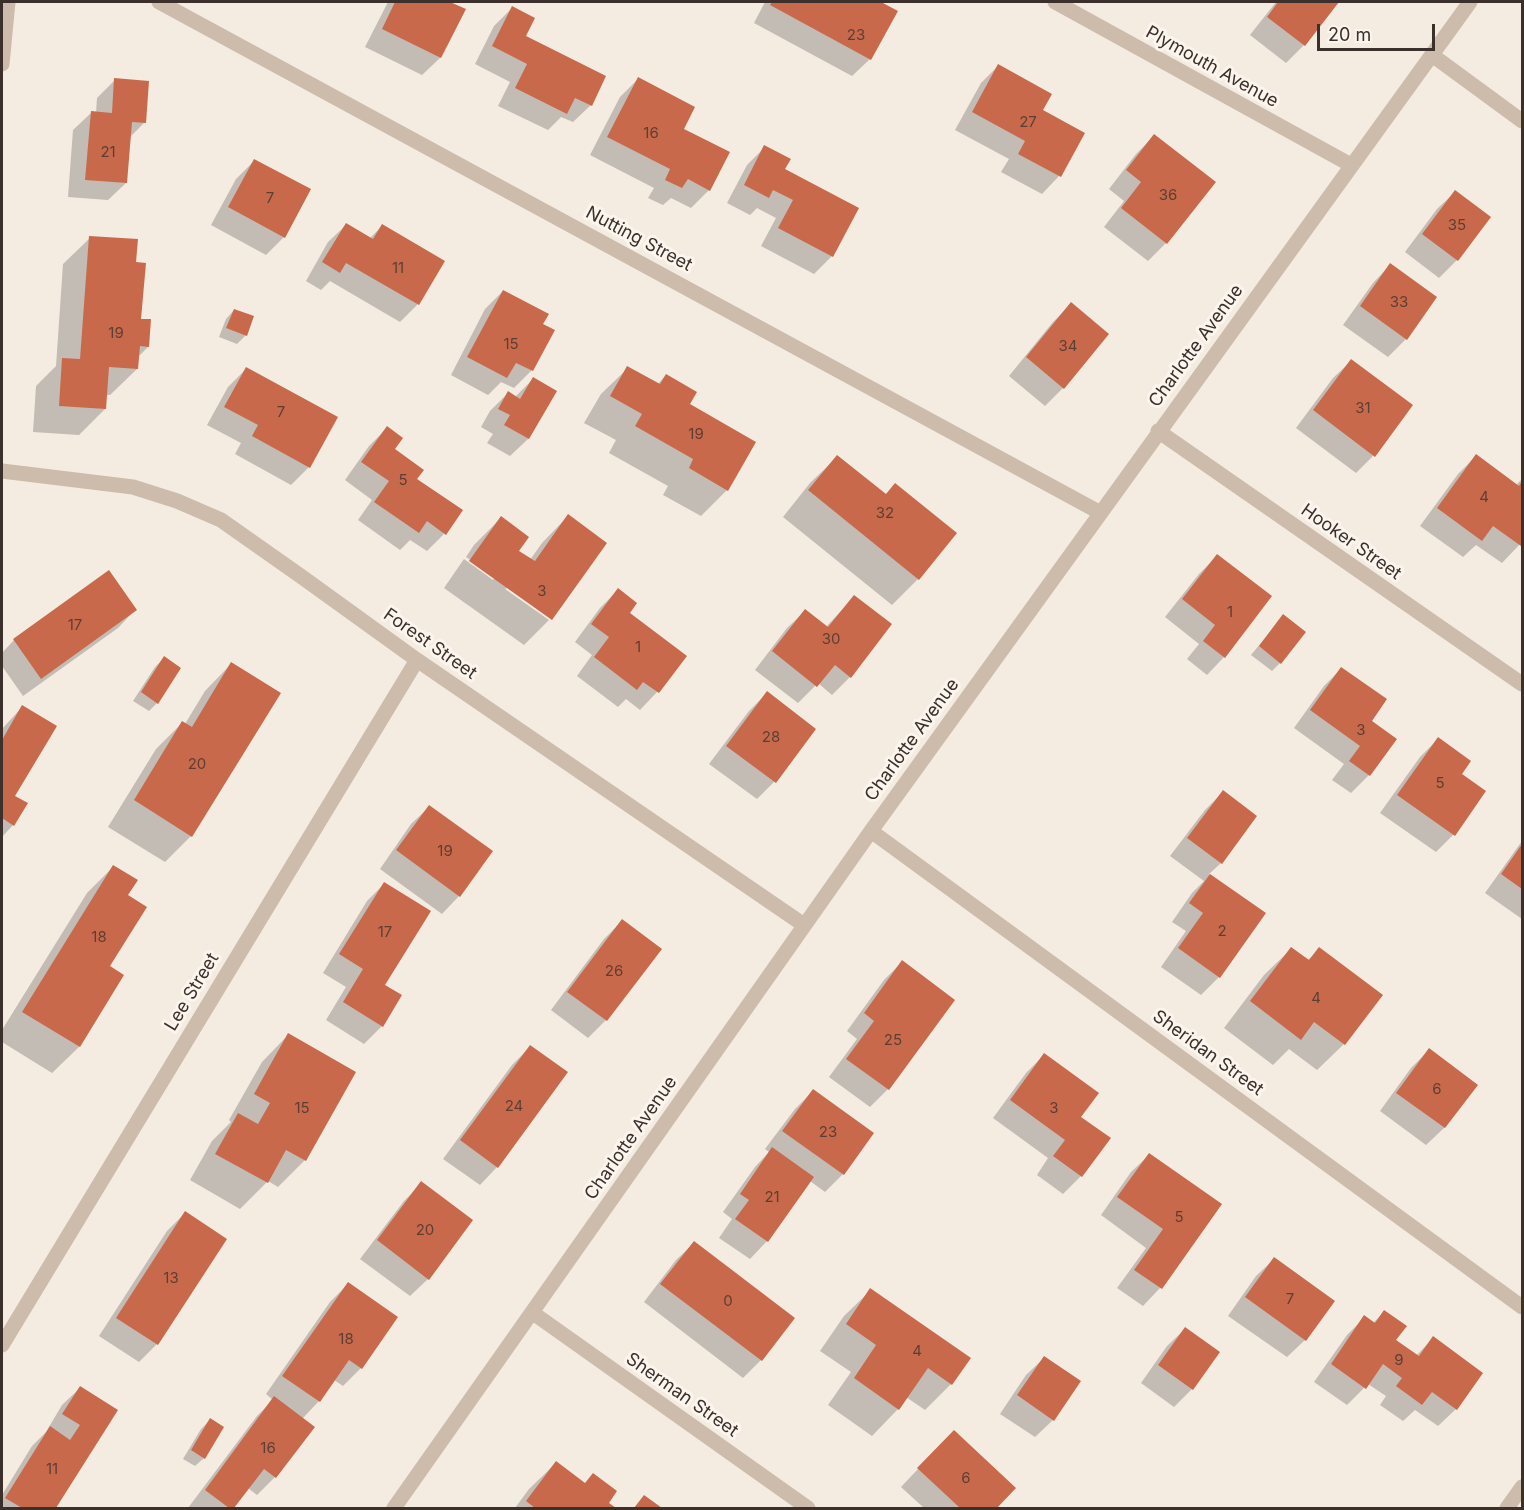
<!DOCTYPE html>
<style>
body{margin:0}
#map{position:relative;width:1524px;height:1510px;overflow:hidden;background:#f4ebe1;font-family:Inter,sans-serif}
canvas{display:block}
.frame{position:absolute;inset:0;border:3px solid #3b302b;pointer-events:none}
.scale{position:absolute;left:1317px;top:24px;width:118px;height:27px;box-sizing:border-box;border:3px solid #3b302b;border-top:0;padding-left:8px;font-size:18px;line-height:21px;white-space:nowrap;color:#3b302b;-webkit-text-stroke:4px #fbf5ee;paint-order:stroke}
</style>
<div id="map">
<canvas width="1524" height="1510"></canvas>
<div class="frame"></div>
<div class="scale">20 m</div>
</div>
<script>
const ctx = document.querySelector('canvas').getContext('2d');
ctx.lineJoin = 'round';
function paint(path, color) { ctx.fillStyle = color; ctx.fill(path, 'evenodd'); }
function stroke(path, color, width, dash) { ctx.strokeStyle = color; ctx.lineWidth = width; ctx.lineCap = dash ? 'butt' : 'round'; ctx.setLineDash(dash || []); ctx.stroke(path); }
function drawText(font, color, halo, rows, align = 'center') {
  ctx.font = font + ' Inter,sans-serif'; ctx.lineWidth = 6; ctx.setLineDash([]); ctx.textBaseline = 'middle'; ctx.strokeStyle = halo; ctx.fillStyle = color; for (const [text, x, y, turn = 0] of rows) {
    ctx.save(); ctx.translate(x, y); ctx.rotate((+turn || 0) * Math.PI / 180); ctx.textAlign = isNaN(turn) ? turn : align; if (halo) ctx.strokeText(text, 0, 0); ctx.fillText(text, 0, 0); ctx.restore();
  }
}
paint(new Path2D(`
 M388,2h59l17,8 -24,48 -18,17 -57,-28z
 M765,2h112l19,10 -26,47 -18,17 -98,-53z
 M1276,2h61l-33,43 -18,18 -36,-28z
 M512,8l12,29 67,68 -18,17 -12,-5 -13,13 -50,-24 12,-24 -35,-18 19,-38z
 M998,66l43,45 42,23 -24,42 -17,18 -41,-22 8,-13 -54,-29 26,-47z
 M638,79l44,51 27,60 -18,18 -20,-10 -8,7 -15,-7 6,-10 -64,-33 30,-58z
 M115,80l29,43 -15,15 -3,45 -18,17 -40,-3 5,-67 18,-17h5l1,-15z
 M1154,136l12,107 -18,18 -44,-34 20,-26 -15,-12 27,-35z
 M765,147l18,23 49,86 -18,18 -53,-28 15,-28 -19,-10 -7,7 -23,-12 20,-38z
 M254,161l30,76 -18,18 -55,-30 25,-46z
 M1455,192l2,68 -18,18 -34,-26 32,-43z
 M346,225l23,14 13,-13 36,78 -18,18 -70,-41 -9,9 -15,-9 22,-39z
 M90,238l45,26 4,56 9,27 -10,10 -1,12 -27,26h-4l-1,14 -26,26 -46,-3 3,-46 20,-20 7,-102z
 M1390,265l16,74 -18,18 -45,-32 30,-42z
 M503,291l38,33 11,6 -20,40 -18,18 -13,-6 -13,13 -37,-20 34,-66z
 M1071,304l-8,84 -18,18 -36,-30 44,-54z
 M234,310l12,25 -9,9 -18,-7 7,-18z
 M1351,361l22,95 -17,17 -60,-45 37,-50z
 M628,368l29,17 9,-10 22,30 39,85 -26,26 -38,-21 5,-9 -59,-33 7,-13 -32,-17 17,-29z
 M246,369l63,98 -18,18 -56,-31 6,-11 -34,-18 21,-38z
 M533,379l22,13 -27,47 -18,17 -23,-13 6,-9 -12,-7 9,-16 18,-18 7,4z
 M387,428l6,22 22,29 29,55 -17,17 -17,-11 -10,10 -42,-30 14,-20 -27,-20 24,-34z
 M1476,456l40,29 6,-6v63l-20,21 -26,-18 -13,12 -43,-31 38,-52z
 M837,457l48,38 10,-10 23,94 -26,26 -109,-88 27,-34z
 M568,516l37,27 -100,46 44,31 -25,25 -80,-57 20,-29 29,21 2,-3 -29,-20 8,-12 27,-27 16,33 13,9 12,-17z
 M1217,556l7,101 -17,18 -20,-16 12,-15 -34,-27 34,-43z
 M109,572l26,38 -17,18 -95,68 -21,-30v-13l12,-13z
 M618,590l10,23 57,43 -28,36 -17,18 -14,-11 -8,8 -41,-31 15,-21 -17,-13 25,-34z
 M854,597l-4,80 -18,18 -14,-12 -20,20 -43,-33 32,-42 18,-17 21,16z
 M1283,616l-3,47 -8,8 -21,-16z
 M164,658l-7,45 -8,8 -16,-10 22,-34z
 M231,664l-40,172 -26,26 -57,-35 48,-78 26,-26 3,1 20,-33z
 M1341,669l29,52 -1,54 -18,18 -19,-13 12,-16 -50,-36 30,-42z
 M767,693l7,89 -17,17 -48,-35 40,-53z
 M22,707l-9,89v29l-11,12v-108z
 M1438,739l22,35 -7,61 -17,17 -56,-39 40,-56z
 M1223,792l-2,71 -12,11 55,39 -45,64 -18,18 -40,-28 25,-36 -14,-9 20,-29 12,-12 -34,-25 35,-46z
 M429,807l30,89 -17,18 -62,-45 31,-45z
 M1522,841v78l-37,-26z
 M113,867l13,29 -18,71 14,9 -43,71 -27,26 -50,-31v-12l85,-137z
 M385,883l-3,143 -18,18 -38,-24 20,-33 -23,-14 44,-72z
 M622,921l38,28 -54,71 -18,18 -37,-28 53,-71z
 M1291,949l16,12 13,-12 24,95 -27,26 -28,-21 -16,16 -49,-37 40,-53z
 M902,962l51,38 -65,89 -18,18 -41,-30 28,-38 -10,-8 37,-51z
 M288,1035l66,37 -49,88 -27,27 -10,-6 -28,28 -50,-29 22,-39 19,-19 -2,-2 33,-58z
 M530,1047l-33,120 -17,18 -37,-26 69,-94z
 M1429,1050l47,35 -32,43 -18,17 -46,-34 31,-43z
 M1044,1055l35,62 30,22 -28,37 -18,18 -26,-19 11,-17 -55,-40 33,-45z
 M813,1091l59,43 -29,40 -18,18 -15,-11 -43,60 -17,18 -31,-21 13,-19 -9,-7 32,-45 14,-15 -4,-3 30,-40z
 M1149,1155l70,49 -59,84 -17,18 -26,-18 29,-40 -45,-33 30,-43z
 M422,1183l6,96 -18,17 -50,-37 44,-58z
 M185,1213l40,26 -68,105 -18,18 -40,-26 68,-105z
 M694,1243l67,117 -18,18 -99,-76 32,-42z
 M1274,1259l31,81 -18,17 -59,-41 28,-40z
 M348,1284l48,33 -35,51 -18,18 -9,-6 -15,21 -17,18 -27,58 -18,18 -9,-7 -15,20h-45l69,-92 16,-16 -7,-6 64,-92z
 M871,1290l80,94 -26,26 -19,-13 -8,12 -26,27 -44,-31 23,-33 -31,-21 24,-35z
 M1384,1312l10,29 22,15 17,-18 23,71 -18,17 -23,-16 -12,11 -23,-16 6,-9 -18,-12 -21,21 -33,-23 33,-47 18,-18 8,6z
 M1185,1329l33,24 -26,36 -18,18 -33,-24 26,-37z
 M1044,1358l9,62 -18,17 -35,-23 26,-39z
 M80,1388l36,22 -61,98h-53v-13l30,-49 14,-14 16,-27z
 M210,1420l-6,38 -9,8 -12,-7 18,-30z
 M936,1450l78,38 -20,20h-70l-23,-21z
 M556,1463l51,40 7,5h-99l14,-19z`), '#0003');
paint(new Path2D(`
 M395,2h55l16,7 -25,49 -59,-29z
 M772,2h109l17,9 -27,49 -101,-55z
 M1278,2h61l-34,44 -38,-29z
 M512,6l23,12 -9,18 80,40 -14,30 -17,-8 -8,16 -52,-26 12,-24 -35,-18z
 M998,64l54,30 -9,16 42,23 -24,44 -43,-23 7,-13 -53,-29z
 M638,77l57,30 -11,22 46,23 -20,39 -22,-12 -6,9 -17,-8 5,-11 -63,-32z
 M114,78l35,3 -3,42 -14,-1 -5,61 -42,-3 6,-69 21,2z
 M1154,134l62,48 -49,62 -46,-36 20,-26 -15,-12z
 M764,145l27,14 -6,10 74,39 -26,49 -55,-29 15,-28 -20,-10 -4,8 -25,-13z
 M254,159l57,30 -26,49 -57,-31z
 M1455,190l36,27 -33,44 -36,-27z
 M346,223l27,16 9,-15 63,37 -26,44 -73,-42 -6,10 -18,-11z
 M89,236l49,3 -2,23 10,1 -5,56h10l-2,28 -9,-1 -2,23 -29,-2 -3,42 -47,-3 3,-48 18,1z
 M1390,263l47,34 -30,43 -47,-34z
 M503,290l46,24 -6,10 12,6 -22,41 -17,-8 -9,15 -40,-21z
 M1071,302l38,32 -45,55 -38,-32z
 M234,309l20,7 -7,20 -21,-8z
 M1351,359l62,46 -38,52 -62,-47z
 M627,366l33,18 6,-10 31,18 -7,12 66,38 -28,49 -39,-23 4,-9 -58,-33 7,-12 -32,-18z
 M246,367l92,50 -28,51 -58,-32 6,-11 -34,-18z
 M533,377l24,14 -28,48 -25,-14 6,-10 -12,-6 10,-18 12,8z
 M387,426l16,12 -8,11 29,21 -7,9 46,31 -17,25 -19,-14 -8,12 -45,-31 15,-21 -28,-19z
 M1476,454l43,32 3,-5 -1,65 -28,-20 -11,15 -45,-33z
 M837,455l49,39 9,-11 62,50 -38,47 -111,-90z
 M568,514l39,29 -55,77 -83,-59 32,-45 28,21 -10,14 16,10z
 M1217,554l55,42 -47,62 -22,-17 12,-16 -33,-26z
 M109,570l28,40 -96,69 -28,-40z
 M618,588l19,15 -7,10 57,43 -28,37 -16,-11 -6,8 -43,-33 15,-20 -18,-13z
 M854,595l38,29 -41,54 -16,-13 -18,22 -45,-36 33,-42 23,18z
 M1283,614l23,18 -25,32 -22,-18z
 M164,656l17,12 -23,36 -17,-12z
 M231,662l50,31 -89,144 -58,-37 48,-79 10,6z
 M1341,667l46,32 -15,22 25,18 -27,37 -21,-15 11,-15 -50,-36z
 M767,691l49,38 -40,54 -50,-37z
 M22,705l35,21 -42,70 13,7 -14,23 -12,-8v-78z
 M1438,737l33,24 -9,13 24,17 -31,45 -58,-41z
 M1223,790l34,26 -35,48 -35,-26z
 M429,805l64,46 -33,46 -64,-47z
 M1522,844v45l-21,-15z
 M113,865l25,15 -10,15 19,12 -37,59 14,9 -44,72 -58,-35z
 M1210,874l56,39 -46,65 -42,-30 25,-35 -14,-10z
 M384,882l47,29 -46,74 17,10 -19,32 -40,-25 20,-33 -24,-15z
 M622,919l40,30 -55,72 -40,-29z
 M1291,947l18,13 10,-13 64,48 -38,50 -31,-23 -13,18 -51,-39z
 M902,960l53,40 -66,90 -43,-31 28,-38 -10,-8z
 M288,1033l68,39 -50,89 -20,-11 -18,33 -53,-29 23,-41 20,11 12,-21 -16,-9z
 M530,1045l38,27 -70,96 -38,-28z
 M1429,1048l49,37 -33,43 -49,-35z
 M1044,1053l55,40 -18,24 30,21 -29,39 -29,-21 12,-16 -55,-40z
 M813,1089l61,44 -30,42 -62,-44z
 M772,1147l42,30 -46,65 -33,-23 14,-19 -9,-6z
 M1149,1153l73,51 -60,85 -28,-19 29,-41 -46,-32z
 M421,1181l52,39 -44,60 -52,-40z
 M185,1211l42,28 -69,106 -42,-27z
 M694,1241l101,77 -33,43 -102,-77z
 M1274,1257l61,44 -29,40 -61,-44z
 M348,1282l50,35 -36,52 -13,-9 -29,42 -38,-26z
 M870,1288l101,70 -19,27 -24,-17 -29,42 -45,-32 22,-33 -30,-21z
 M1384,1310l23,16 -11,14 23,16 14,-20 50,37 -26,37 -25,-18 -10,13 -26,-19 6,-8 -19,-14 -17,25 -35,-25 33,-49 11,8z
 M1185,1327l35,25 -27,38 -35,-25z
 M1044,1356l37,25 -27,40 -37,-26z
 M80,1386l38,24 -62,98h-34l-17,-10 45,-72 20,14 10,-15 -18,-11z
 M274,1396l41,31 -39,51 -12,-9 -30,39h-5l-24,-18z
 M210,1418l14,9 -19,32 -14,-9z
 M954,1430l62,58 -19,20h-37l-43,-40z
 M556,1461l29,22 8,-10 24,18 -8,12 7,5h-81l-9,-7z
 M644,1495l18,13h-28z`), '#c8694b');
stroke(new Path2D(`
 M159,2l940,510
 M1055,2l296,163
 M1432,55l90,66
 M2,64l6,-62
 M1158,431l364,253
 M2,471l131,16 44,14 44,19 81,57 115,83 387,265
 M871,831l651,476
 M533,1313l275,195
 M2,1345l415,-685
 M394,1508l477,-677 599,-829
 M1507,1508l15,-21`), '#cdbbac', 15);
drawText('15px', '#5e3e33', null, [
 ["23",856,35],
 ["27",1028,122],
 ["16",651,133],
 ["21",108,152],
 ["36",1168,195],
 ["7",270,198],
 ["35",1457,225],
 ["11",398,268],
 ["33",1399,302],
 ["19",116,333],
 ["15",511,344],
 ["34",1068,346],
 ["31",1363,408],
 ["7",281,412],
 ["19",696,434],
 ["5",403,480],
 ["4",1484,497],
 ["32",885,513],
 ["3",542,591],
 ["1",1230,612],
 ["17",75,625],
 ["30",831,639],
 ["1",638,647],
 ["3",1361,730],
 ["28",771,737],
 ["20",197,764],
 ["5",1440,783],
 ["19",445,851],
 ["2",1222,931],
 ["17",385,932],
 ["18",99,937],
 ["26",614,971],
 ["4",1316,998],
 ["25",893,1040],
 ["6",1437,1089],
 ["24",514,1106],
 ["15",302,1108],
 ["3",1054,1108],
 ["23",828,1132],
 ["21",772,1197],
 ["5",1179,1217],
 ["20",425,1230],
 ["13",171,1278],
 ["7",1290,1299],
 ["0",728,1301],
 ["18",346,1339],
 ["4",917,1351],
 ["9",1399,1360],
 ["16",268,1448],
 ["11",52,1469],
 ["6",966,1478]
]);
drawText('18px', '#3b302b', '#fbf5ee', [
 ["Plymouth Avenue",1212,67,29],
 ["Nutting Street",639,239,28],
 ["Charlotte Avenue",1196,346,-54],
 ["Hooker Street",1351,542,35],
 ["Forest Street",430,644,35],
 ["Charlotte Avenue",912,740,-54],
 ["Lee Street",192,992,-59],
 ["Sheridan Street",1208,1053,36],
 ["Charlotte Avenue",631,1138,-55],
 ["Sherman Street",682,1395,35]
]);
</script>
